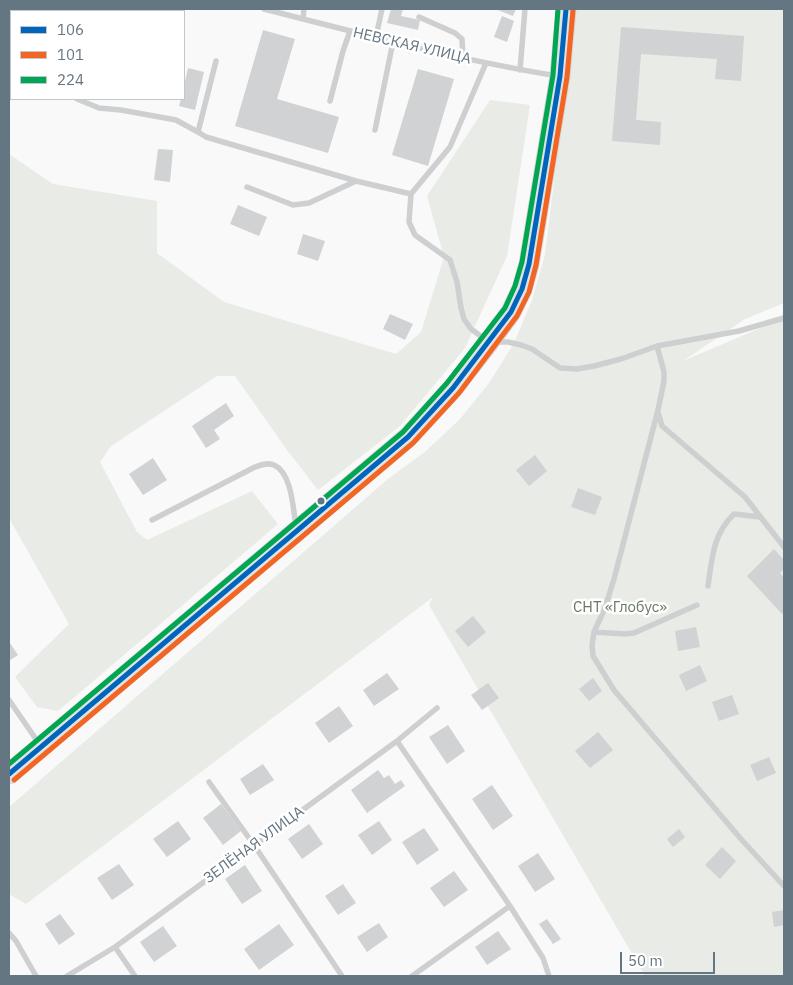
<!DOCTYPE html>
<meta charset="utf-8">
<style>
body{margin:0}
#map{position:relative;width:793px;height:985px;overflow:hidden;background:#f9f9f9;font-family:"IBM Plex Sans",sans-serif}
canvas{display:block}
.frame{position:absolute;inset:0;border:10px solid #657683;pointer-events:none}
.legend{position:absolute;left:10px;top:10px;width:175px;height:90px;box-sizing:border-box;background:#fff;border:1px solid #c1c8cd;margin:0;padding:6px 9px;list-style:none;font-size:15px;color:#657683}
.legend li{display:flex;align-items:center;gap:10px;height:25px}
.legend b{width:25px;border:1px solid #c1c8cd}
.scale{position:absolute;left:620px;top:952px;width:95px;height:22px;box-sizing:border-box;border:2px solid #657683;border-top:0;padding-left:6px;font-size:15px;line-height:18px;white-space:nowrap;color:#657683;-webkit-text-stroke:4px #fff;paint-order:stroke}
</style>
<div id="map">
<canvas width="793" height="985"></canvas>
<div class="frame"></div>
<ul class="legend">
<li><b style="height:6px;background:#0065bd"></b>106</li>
<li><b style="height:6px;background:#f26522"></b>101</li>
<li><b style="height:6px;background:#00a651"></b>224</li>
</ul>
<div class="scale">50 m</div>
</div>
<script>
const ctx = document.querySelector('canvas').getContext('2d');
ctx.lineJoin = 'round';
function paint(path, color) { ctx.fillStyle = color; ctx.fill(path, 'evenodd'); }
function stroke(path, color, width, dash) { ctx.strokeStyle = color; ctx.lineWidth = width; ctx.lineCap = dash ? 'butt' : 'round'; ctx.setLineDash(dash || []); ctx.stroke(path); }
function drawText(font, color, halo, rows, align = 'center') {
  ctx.font = font + ' "IBM Plex Sans",sans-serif'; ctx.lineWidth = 5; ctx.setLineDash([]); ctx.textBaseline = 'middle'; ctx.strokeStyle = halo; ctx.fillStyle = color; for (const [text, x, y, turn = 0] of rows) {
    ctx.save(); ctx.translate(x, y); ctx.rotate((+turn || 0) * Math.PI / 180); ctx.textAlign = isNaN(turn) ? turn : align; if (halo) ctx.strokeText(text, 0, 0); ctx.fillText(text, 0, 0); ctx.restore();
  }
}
paint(new Path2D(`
 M575,9h209v294l-39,16 -62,42 101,-43v658h-139l-216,-371 4,-8 -407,307 -17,-10v-87l379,-328 38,-28 34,-32 29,-36 25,-40 18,-43 13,-45z
 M490,100l40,5 -23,151 -42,92 -65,78 -82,64 -31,-40 -52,-74h-18l-106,70 -11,16 37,70 10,8 105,-49 26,33 -220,187 -21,-4 -22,-30 54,-53 -60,-106v-364l44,30 104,17v52l67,49 172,52 25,-22 23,-75 -17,-61z`), '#e8ebe6');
paint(new Path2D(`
 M391,9h12l-2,7 19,4 -2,10 -31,-7z
 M495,9h21l-3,7z
 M502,16l12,5 -7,21 -13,-5z
 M621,27l123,9 -3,45 -26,-2 2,-20 -76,-5 -5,66 25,2 -1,23 -48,-4z
 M263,30l32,9 -18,60 62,18 -11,36 -93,-27z
 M188,68l16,4 -9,38 -16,-4 2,-7h3v-13z
 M418,69l36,10 -26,87 -36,-11z
 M158,149l15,1 -3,32 -16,-2z
 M238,205l29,12 -8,19 -29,-12z
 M303,234l22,7 -7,20 -21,-7z
 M390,314l23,10 -8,16 -22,-11z
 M226,403l8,13 -20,14 6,9 -14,9 -14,-22z
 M535,455l12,16 -18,15 -13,-16z
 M153,458l14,22 -24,15 -14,-21z
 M578,488l24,9 -7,18 -24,-8z
 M774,549l10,11v9l-4,4 4,5v34l-2,2 -35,-38z
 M473,616l13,16 -18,15 -13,-16z
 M696,627l4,20 -22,4 -3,-20z
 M10,643l8,12 -9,6v-17z
 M700,665l7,16 -21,10 -7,-16z
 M387,673l12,16 -25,17 -11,-16z
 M593,678l9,13 -13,10 -10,-12z
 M488,683l11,15 -17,12 -11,-15z
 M732,695l7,19 -20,7 -7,-19z
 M339,706l14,20 -24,17 -14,-20z
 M448,725l17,26 -18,13 -18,-27z
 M598,732l15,18 -23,18 -15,-17z
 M769,757l7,16 -19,8 -7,-16z
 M263,764l11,16 -24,15 -10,-16z
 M378,770l6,8 5,-3 6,9 6,-4 4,6 -38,27 -16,-23z
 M492,785l21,31 -20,14 -21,-31z
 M221,804l20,27 -18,14 -20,-27z
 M178,821l13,18 -24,18 -14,-18z
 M379,821l13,19 -20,15 -14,-20z
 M309,824l14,20 -21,15 -14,-20z
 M424,828l15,22 -22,15 -15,-23z
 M679,829l6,8 -12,10 -6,-8z
 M722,847l14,14 -16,18 -15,-14z
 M538,853l17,26 -20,13 -17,-26z
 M119,864l15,21 -22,15 -15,-22z
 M245,865l17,26 -20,13 -17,-25z
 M454,871l14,19 -24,17 -14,-19z
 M343,884l13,19 -18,12 -13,-19z
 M784,910v15l-10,2 -2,-15z
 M60,914l15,20 -16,11 -14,-21z
 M547,919l14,20 -8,5 -14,-20z
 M379,923l9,14 -21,15 -10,-15z
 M279,924l15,21 -35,25 -15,-21z
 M163,926l14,20 -23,16 -14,-20z
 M498,931l13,18 -24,16 -12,-18z`), '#d0d2d3');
const primary = new Path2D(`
 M9,774l399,-337 45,-49 36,-46 22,-30 11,-23 7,-25 31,-188 6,-67`);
stroke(primary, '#d5d6d7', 21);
stroke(new Path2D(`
 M264,9c98,25 195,51 294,67
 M31,11l1,-2
 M84,11l1,-2
 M419,17l36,16 7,6 1,19
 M303,19l1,-10
 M376,37l6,-28
 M216,61l-18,71 8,5 150,44 55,13 -2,28 6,13 35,25 7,22 4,26 3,11 7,10 18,13h19l13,3 11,4 28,19 17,1 17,-3 27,-7 36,-13 82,-15 45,-13
 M520,70l5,-61
 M77,99l22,9 22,2 55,10 22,12
 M330,101l13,-50 7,-20
 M375,130l18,-88
 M247,187l46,18 16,-2 47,-22
 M411,194l39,-47 36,-84
 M657,346l7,26v9l-6,29 -44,169 -9,29 -11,24 -2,13 1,11 21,34 127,149 43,47
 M658,412l4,14 83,71 39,50
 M152,520l103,-53c6,-2 13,-5 19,-2 18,8 19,44 22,61
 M708,586c4,-28 5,-52 26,-72l26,3
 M594,632l31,2 9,-1 63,-28
 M9,700l31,45
 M397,741l113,165 33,52 6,18
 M209,782l45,63 88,131
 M9,933l7,8 20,35
 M115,947l20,29
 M67,976l48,-29 282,-206 40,-33
 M412,976l98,-70`), '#cecfd0', 5.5);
stroke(primary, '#e1e2e2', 19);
stroke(new Path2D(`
 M9,774l399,-337 45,-49 58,-76 11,-23 7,-25 31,-188 6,-67`), '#0065bd', 5);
stroke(new Path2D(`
 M14,780l399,-337 46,-50 58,-77 12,-24 7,-27 31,-188 6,-67`), '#f26522', 5);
stroke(new Path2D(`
 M9,764l394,-332 44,-49 58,-75 10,-22 7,-24 31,-187 5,-66`), '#00a651', 5);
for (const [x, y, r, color] of [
 [321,501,4.5,"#657683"]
]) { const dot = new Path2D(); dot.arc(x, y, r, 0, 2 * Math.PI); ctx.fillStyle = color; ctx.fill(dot); stroke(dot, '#fff', 2); }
drawText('15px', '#657683', '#fff', [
 ["НЕВСКАЯ УЛИЦА",412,46,13],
 ["ЗЕЛЁНАЯ УЛИЦА",254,845,-36]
]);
drawText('15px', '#687a64', '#fff', [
 ["СНТ «Глобус»",620,608]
]);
</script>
